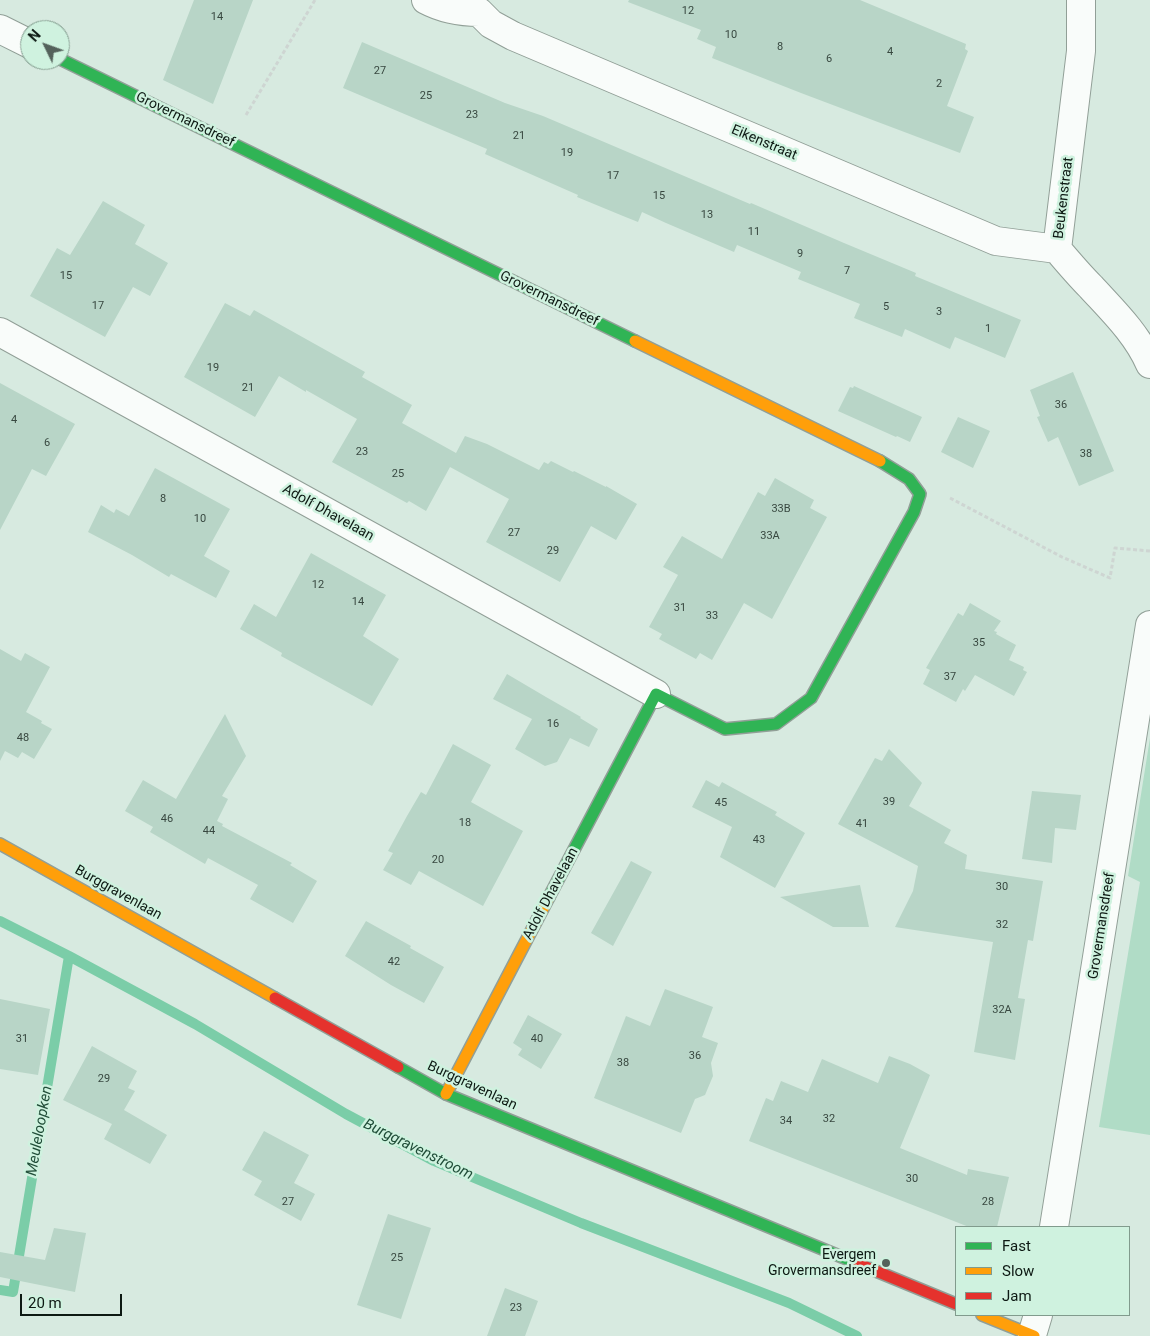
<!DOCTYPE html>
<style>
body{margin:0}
#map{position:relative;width:1150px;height:1336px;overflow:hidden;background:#d7eae0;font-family:Roboto,sans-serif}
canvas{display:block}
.legend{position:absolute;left:955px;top:1226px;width:175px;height:90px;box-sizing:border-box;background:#cff2df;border:1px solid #819b8d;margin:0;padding:6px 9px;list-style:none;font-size:15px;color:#0d1913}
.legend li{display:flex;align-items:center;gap:10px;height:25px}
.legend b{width:25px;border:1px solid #819b8d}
.north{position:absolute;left:20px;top:20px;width:50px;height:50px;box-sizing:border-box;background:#cff2df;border:1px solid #819b8d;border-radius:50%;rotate:312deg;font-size:14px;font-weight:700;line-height:20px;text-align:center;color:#0d1913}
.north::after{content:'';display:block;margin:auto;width:18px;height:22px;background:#54625b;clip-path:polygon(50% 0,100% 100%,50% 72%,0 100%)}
.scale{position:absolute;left:20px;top:1294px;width:102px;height:22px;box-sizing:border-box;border:2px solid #0d1913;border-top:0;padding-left:6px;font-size:15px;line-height:18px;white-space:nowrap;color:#0d1913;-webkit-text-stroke:4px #cff2df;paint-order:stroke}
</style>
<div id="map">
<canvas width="1150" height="1336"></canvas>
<ul class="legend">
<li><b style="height:6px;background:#30b455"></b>Fast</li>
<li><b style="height:6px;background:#ff9f0a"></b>Slow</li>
<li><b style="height:6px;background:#e5322d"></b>Jam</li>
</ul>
<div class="north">N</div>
<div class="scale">20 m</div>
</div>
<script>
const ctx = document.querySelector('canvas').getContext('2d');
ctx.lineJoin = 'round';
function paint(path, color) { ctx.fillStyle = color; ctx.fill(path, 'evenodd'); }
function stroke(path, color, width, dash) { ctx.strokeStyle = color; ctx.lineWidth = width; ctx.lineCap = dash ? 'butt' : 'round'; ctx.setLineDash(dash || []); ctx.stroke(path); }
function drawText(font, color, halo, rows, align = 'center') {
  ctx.font = font + ' Roboto,sans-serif'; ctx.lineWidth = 5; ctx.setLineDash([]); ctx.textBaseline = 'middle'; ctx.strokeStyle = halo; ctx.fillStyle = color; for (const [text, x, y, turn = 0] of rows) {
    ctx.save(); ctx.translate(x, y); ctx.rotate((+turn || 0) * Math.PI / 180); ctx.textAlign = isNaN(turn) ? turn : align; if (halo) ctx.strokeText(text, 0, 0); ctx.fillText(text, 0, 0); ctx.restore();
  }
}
paint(new Path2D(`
 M1150,738v397l-51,-8 41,-245 -12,-6z`), '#b0dcc6');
stroke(new Path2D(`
 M0,921l69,35 126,68 151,90 88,47 147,62 208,80 68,33
 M0,1290l13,2 56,-336`), '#7bcda8', 10);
paint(new Path2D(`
 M194,0h59l-40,104 -50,-24z
 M629,0h231l106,44 -1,5 3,2 -21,55 27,11 -14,36 -159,-60 -89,-35 4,-11 -19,-8 4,-9 -73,-28z
 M362,42l143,61 38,13 207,88 1,-1 93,40 72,30 -1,3 106,44 -16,38 -50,-21 -5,12 -45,-20 -3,8 -48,-19 6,-14 -62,-25 3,-7 -64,-27 -3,7 -68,-29 -24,-11 -4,10 -15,-6 -46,-19 1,-2 -93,-41 2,-5 -144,-61z
 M103,201l42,24 -10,19 33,19 -18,33 -17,-9 -28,50 -75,-41 27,-48 13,7z
 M225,303l25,13 4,-6 111,62 -3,5 50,28 -10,18 54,30 9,-17 22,8 52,26 5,-8 4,2 3,-3 22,11 1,-1 32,16v-1l31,18 -21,36 -25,-14 -31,56 -74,-40 23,-43 -59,-32 -24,44 -17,-10 -2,2 -75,-41 25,-43 -51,-29v2l-27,-16 -24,41 -71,-40z
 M1073,372l41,99 -35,15 -21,-49 -10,5 -11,-25 3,-1 -10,-26z
 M0,383l75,41 -29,52 -14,-7 -32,61z
 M854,386l68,31 -12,25 -13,-6 -1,1 -58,-26 12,-24 3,1z
 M958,417l32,14 -17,37 -32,-16z
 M155,468l75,41 -26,47 26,15 -14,27 -45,-24 -2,3 -37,-22 -44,-23 13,-27 13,8 2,-4 13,7z
 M775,478l39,22 -4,8 17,9 -55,102 -28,-16 -32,57 -12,-7 -4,6 -37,-20 3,-5 -13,-7 29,-52 -15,-8 19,-31 40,23 36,-67 7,4z
 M311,553l75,42 -23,41 36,23 -27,47 -91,-50 1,-3 -42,-24 14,-25 22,13z
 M970,603l31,18 -7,10 3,1 -1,2 20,11 -7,15 15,7 -1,3 4,2 -13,24 -39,-21 -10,16 -2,-2 -7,13 -33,-18 7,-14 -4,-2 32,-55 5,3z
 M0,649l21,12 4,-8 25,14 -24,45 16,9 -1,2 11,6 -18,30 -12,-7 -4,6 -13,-7 -5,10z
 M507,674l39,23 35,20 -1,1 18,11 -9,18 -19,-9 -13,24 -12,4 -30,-17 17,-30 -39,-20z
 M225,714l21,42 -24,40 6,3 -11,22 6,3 -1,2 70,37 -2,2 27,16 -24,42 -43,-24 8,-14 -50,-27 -3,6 -55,-32 3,-5 -28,-16 18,-31 33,19z
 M453,744l38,21 -20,37 52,29 -40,75 -64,-35 -8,14 -28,-15 10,-17 -5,-2 19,-35 14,-24 5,3z
 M889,749l33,34 -13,23 42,24 -7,13 23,12 -2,14 78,12 -10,60 -5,-1 -10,58 7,1 -10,61 -41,-8 19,-110 -98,-15 18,-36 5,-25 -80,-42 37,-66 7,3z
 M706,780l13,7 3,-5 55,30 -2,3 30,18 -30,55 -55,-31 12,-30 -40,-20z
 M1032,791l49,4 -5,35 -21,-2 -3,35 -30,-4z
 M631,861l21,11 -39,74 -22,-13z
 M860,885l9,42h-36l-53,-30z
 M366,921l45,25 -1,2 34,19 -20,36 -33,-18 -46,-29z
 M665,989l48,18 -11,30 16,6 -7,20 2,13 -8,19 -10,4 -14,34 -87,-35 32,-82 24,10z
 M0,999l50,10 -12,66 -38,-6z
 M528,1015l34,19 -21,35 -23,-14 4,-6 -9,-6z
 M92,1046l45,25 -9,17 7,3 -11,19 43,25 -17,29 -46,-25 8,-15 -49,-24z
 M889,1056l21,8 20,11 -30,73 67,27 1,-6 41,8 -12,50h-28l-220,-86 17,-43 7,3 8,-20 27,11 14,-33 56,24z
 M264,1131l45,24 -15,28 21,11 -14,27 -47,-26 8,-14 -20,-11z
 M388,1214l43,14 -30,91 -44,-14z
 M54,1228l32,5 -11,59 -75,-15v-25l45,8z
 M505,1288l33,13 -13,35h-38z`), '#b8d5c7');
const street = new Path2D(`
 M426,0c17,9 34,12 53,12l12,12 22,12 483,205 61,8
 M1081,0v51l-24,198c11,13 22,26 34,38 22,24 46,47 59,77
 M0,29l30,15
 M0,332l656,362
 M1054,1227l96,-602
 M1032,1335l6,-20`);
const fast = new Path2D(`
 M60,59l575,282
 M549,897l107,-203 69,35 51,-5 35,-26 103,-186 6,-18 -11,-15 -29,-18
 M398,1067l48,27 408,168`);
const slow = new Path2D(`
 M635,341l245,120
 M0,844l275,154
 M446,1094l103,-197
 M982,1315l52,21`);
const jam = new Path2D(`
 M275,998l123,69
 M854,1262l102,42`);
stroke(street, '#919f97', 30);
stroke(fast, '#919f97', 14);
stroke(slow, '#919f97', 14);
stroke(jam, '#919f97', 14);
stroke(new Path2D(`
 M246,115l69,-115
 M950,498l112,59 48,21 5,-30 35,3`), '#ced5d2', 3, [4, 2.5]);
stroke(street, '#f9fcfa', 28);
stroke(fast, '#30b455', 11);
stroke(slow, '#ff9f0a', 11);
stroke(jam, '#e5322d', 11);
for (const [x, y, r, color] of [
 [886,1263,5,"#54625b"]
]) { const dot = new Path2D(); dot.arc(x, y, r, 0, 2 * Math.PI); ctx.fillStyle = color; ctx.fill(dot); stroke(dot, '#cff2df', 2); }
drawText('11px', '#384840', null, [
 ["12",688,11],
 ["14",217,17],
 ["10",731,35],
 ["8",780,47],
 ["4",890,52],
 ["6",829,59],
 ["27",380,71],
 ["2",939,84],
 ["25",426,96],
 ["23",472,115],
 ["21",519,136],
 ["19",567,153],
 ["17",613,176],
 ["15",659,196],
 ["13",707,215],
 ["11",754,232],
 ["9",800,254],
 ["7",847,271],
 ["15",66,276],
 ["17",98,306],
 ["5",886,307],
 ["3",939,312],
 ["1",988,329],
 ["19",213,368],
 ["21",248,388],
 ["36",1061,405],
 ["4",14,420],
 ["6",47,443],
 ["23",362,452],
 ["38",1086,454],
 ["25",398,474],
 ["8",163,499],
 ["33B",781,509],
 ["10",200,519],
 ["27",514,533],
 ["33A",770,536],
 ["29",553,551],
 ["12",318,585],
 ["14",358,602],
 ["31",680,608],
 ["33",712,616],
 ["35",979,643],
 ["37",950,677],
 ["16",553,724],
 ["48",23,738],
 ["39",889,802],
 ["45",721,803],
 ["46",167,819],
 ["18",465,823],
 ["41",862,824],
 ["44",209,831],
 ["43",759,840],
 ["20",438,860],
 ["30",1002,887],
 ["32",1002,925],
 ["42",394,962],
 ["32A",1002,1010],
 ["31",22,1039],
 ["40",537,1039],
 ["36",695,1056],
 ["38",623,1063],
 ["29",104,1079],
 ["32",829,1119],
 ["34",786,1121],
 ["30",912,1179],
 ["27",288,1202],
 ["28",988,1202],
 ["25",397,1258],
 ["23",516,1308]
]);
drawText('14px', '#0d1913', '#cff2df', [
 ["Grovermansdreef",185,120,26],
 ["Eikenstraat",764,143,23],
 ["Beukenstraat",1064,198,-83],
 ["Grovermansdreef",549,299,26],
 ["Adolf Dhavelaan",328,513,29],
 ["Burggravenlaan",118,893,29],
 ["Adolf Dhavelaan",551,894,-62],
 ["Grovermansdreef",1102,926,-81],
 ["Burggravenlaan",472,1086,25]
]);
drawText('14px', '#0d1913', '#cff2df', [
 ["Evergem",876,1255],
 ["Grovermansdreef",876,1271]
], 'right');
drawText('italic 15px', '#204d38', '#cff2df', [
 ["Meuleloopken",40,1131,-80],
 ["Burggravenstroom",418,1150,26]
]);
</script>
